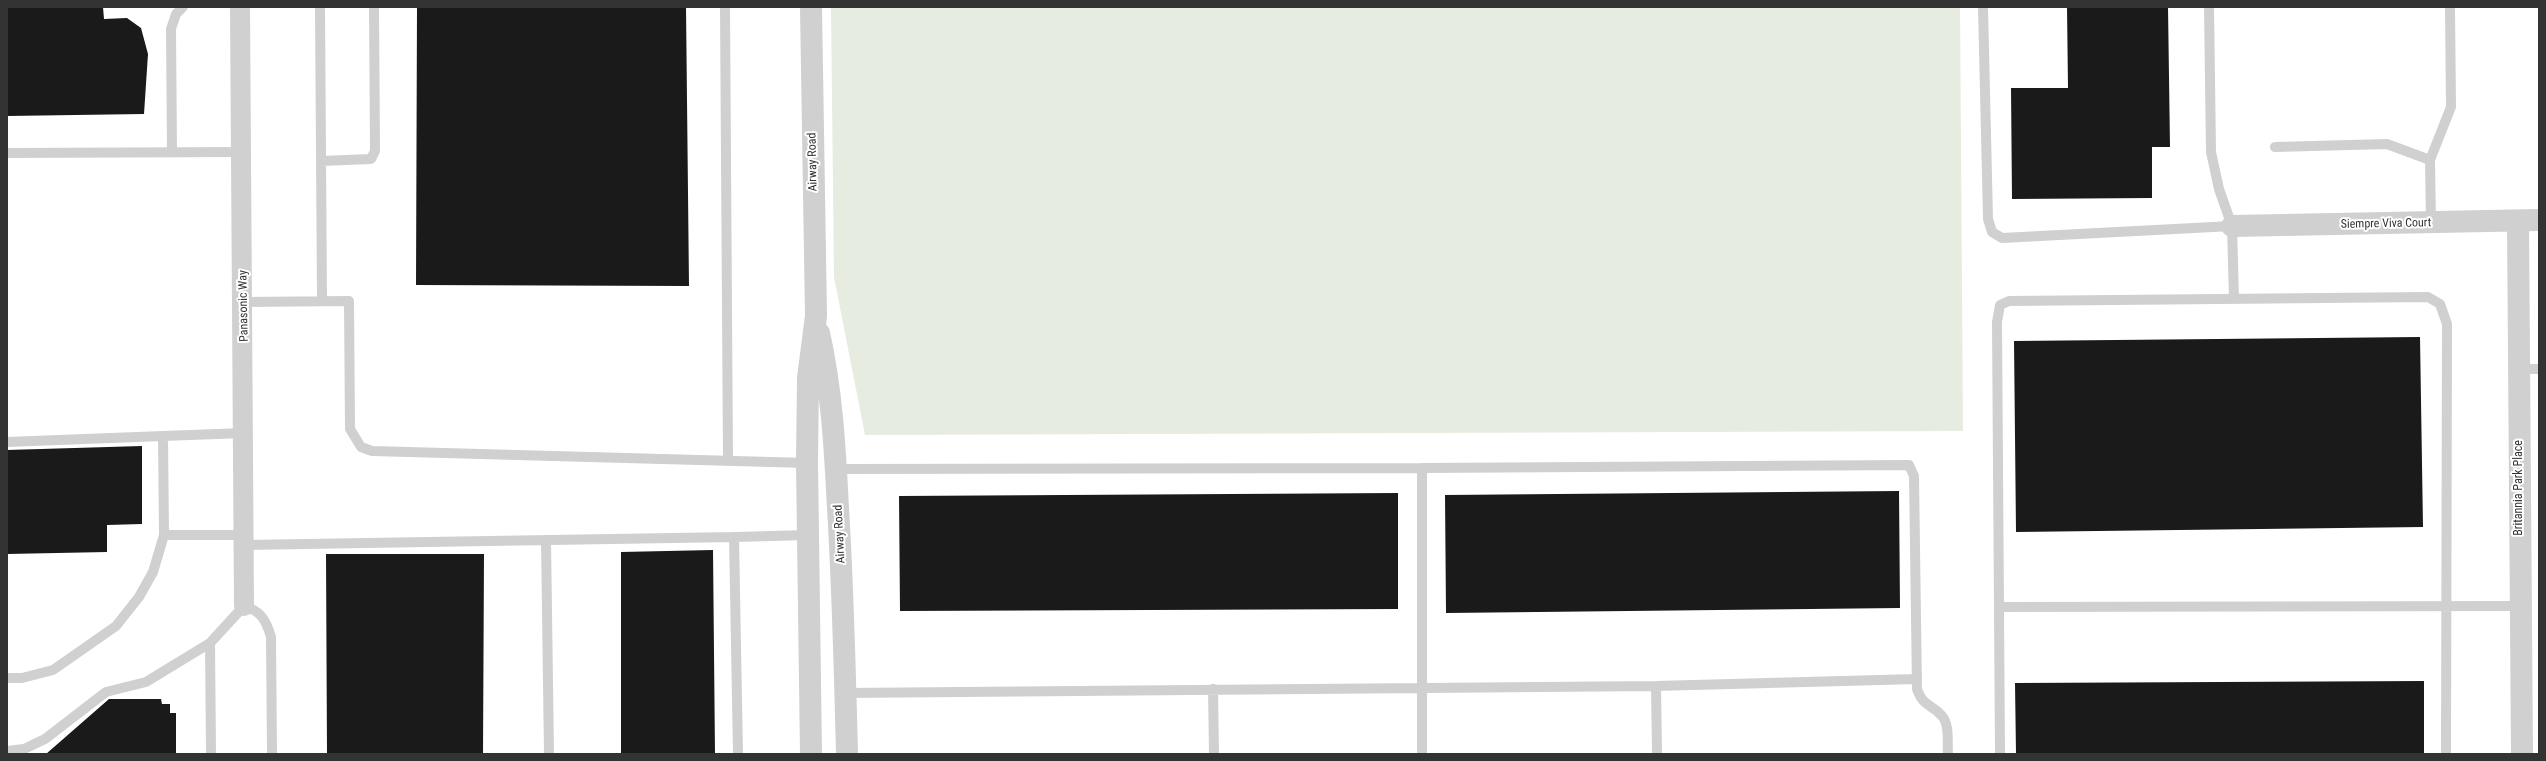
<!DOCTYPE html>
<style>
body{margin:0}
#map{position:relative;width:2546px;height:761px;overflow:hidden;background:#fff;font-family:"Roboto Condensed",sans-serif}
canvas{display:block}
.frame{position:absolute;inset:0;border:8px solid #333;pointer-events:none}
</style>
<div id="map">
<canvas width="2546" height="761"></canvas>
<div class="frame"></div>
</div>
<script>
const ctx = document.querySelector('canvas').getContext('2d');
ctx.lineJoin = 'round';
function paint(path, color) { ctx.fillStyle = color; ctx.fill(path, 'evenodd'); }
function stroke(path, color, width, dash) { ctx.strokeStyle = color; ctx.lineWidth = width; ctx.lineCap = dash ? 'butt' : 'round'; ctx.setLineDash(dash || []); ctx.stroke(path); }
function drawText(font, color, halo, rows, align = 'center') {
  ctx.font = font + ' "Roboto Condensed",sans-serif'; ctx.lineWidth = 4; ctx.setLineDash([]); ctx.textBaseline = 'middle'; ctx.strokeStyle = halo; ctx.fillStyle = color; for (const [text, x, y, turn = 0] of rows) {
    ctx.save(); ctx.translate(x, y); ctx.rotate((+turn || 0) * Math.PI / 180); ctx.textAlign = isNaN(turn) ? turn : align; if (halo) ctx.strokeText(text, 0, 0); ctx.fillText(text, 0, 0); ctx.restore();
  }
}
paint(new Path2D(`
 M831,7h1129l3,424 -1098,4 -31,-158z`), '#e6ecdf');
paint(new Path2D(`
 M7,7h96l1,12 23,-1 14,10 7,26 -4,60 -137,2z
 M417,7h269l3,279 -273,-1z
 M2067,7h101l2,140h-18v51l-140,1 -1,-111h57z
 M2420,337l3,190 -407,5 -2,-191z
 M142,446v78l-35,1v27l-100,2v-104z
 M1899,491l1,117 -454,5 -1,-118z
 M1398,493v116l-498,2 -1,-115z
 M713,550l2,204h-94v-202z
 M326,554h158l-1,200h-156z
 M2424,681v73h-408l-1,-71z
 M109,699h52l1,5h8v9h6v41h-130z`), '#1a1a1a');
stroke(new Path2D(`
 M320,7l2,294
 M725,7l3,454
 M1983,7l5,212 4,13 10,6 230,-12 -13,-37 -8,-37 -2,-145
 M2275,147l112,-3 43,16 1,63
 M172,152l-1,-123 5,-15 7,-7
 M7,153l235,-1
 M2430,160l21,-53 -1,-100
 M321,161l50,-2 4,-8 -1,-144
 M2232,226l2,73
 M244,302l105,-1 1,128 11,18 11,4 435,12
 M2519,369h20
 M7,442l156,-6
 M1422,468l487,-3 5,11 3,213c6,18 15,15 25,27 8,9 5,27 6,38
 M836,469l586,-1v286
 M164,535l-1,-99 81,-3
 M546,540l3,214
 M244,545l490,-8
 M1999,607l521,-1
 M7,678h15l31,-8 63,-44 23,-29 14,-25 11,-37h80
 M1656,686l261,-7
 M1213,689l1,65
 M845,693l811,-7 1,68
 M7,751l17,-2 21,-10 61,-47 40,-10 64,-39
 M211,754l-1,-111 34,-37c17,5 22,14 27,31l1,117
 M738,754l-4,-217 74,-2
 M2000,754l-3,-432 3,-17 9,-4 419,-4 12,7 7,20 -1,430`), '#d0d0d0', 10);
stroke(new Path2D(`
 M240,7l4,599`), '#d0d0d0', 20);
stroke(new Path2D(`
 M2518,221l4,533
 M2232,226l307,-6
 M819,333c13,58 16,116 19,175 5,82 7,164 9,246
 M811,754l-4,-291 1,-85 8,-62 -5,-309`), '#d0d0d0', 22);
drawText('12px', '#333', '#fff', [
 ["Airway Road",813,162,-91],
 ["Siempre Viva Court",2386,224,-1],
 ["Panasonic Way",244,306,-91],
 ["Britannia Park Place",2519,488,-90],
 ["Airway Road",840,534,-93]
]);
</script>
